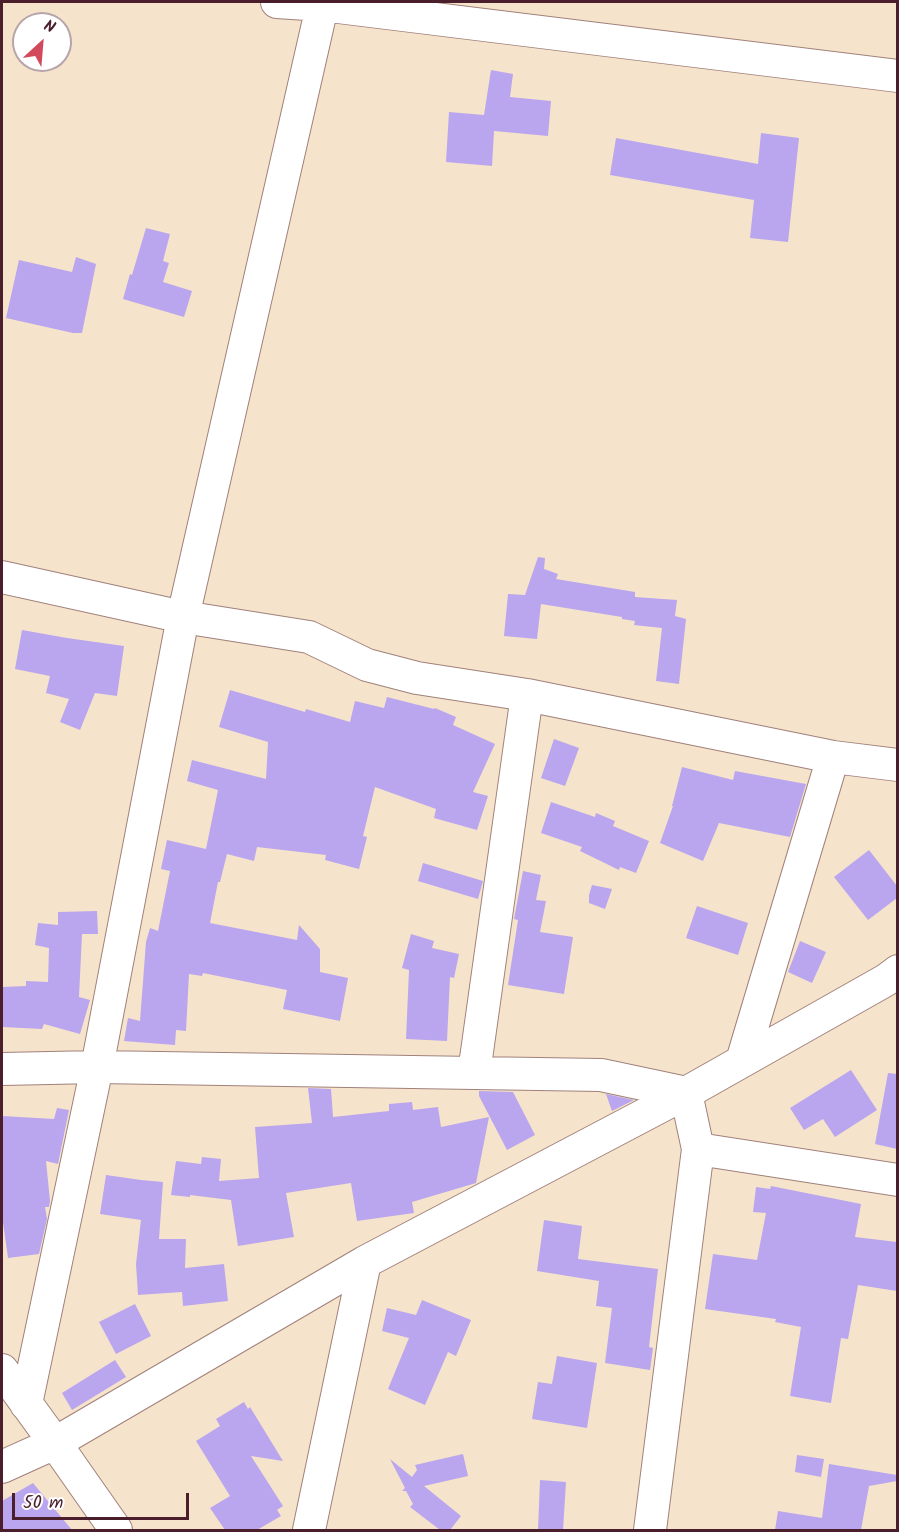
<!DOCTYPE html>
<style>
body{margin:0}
#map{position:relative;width:899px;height:1532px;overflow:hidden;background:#f6e3cb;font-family:Kalam,sans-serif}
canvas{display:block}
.frame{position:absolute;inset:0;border:3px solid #4a1f2b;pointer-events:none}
.north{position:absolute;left:12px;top:12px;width:60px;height:60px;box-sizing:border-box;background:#fff;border:2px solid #b7a5aa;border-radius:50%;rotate:26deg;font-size:16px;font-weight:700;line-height:24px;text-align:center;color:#4a1f2b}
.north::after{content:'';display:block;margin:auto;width:21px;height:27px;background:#d1495b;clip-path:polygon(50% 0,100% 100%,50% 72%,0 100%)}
.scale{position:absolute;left:12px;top:1493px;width:177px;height:27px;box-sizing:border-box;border:3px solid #4a1f2b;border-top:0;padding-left:8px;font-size:18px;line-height:21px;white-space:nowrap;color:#4a1f2b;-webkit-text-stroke:4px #fff;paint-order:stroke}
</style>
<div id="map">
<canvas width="899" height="1532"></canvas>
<div class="frame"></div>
<div class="north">N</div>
<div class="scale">50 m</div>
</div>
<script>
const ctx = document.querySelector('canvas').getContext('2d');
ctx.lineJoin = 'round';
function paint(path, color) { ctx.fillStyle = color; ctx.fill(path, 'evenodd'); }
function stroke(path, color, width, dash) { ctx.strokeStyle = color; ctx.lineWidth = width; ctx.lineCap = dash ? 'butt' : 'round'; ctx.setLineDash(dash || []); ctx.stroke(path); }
paint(new Path2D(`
 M491,70l22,4 -3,23 41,4 -3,35 -54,-5 -2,35 -46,-4 3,-50 35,3z
 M761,133l38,5 -11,104 -38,-4 4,-38 -144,-25 6,-37 142,26z
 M146,228l24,6 -7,27 6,2 -6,19 29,9 -8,26 -61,-18 7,-25 2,1z
 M76,257l20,7 -14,69h-9l-67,-15 13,-58 53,12z
 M538,557l7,1 -1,11 14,5 -2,5 79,13v5l42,3 -2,16 11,3 -7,65 -23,-3 6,-53 -28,-3 1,-4 -13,-2v-2l-81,-13 -4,35 -33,-3 4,-42 17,1z
 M22,630l45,8 57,8 -7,50 -22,-3 -15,37 -20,-8 9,-23 -23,-6 4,-17 -35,-7z
 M230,690l75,22 1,-3 44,13 5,-21 29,7 3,-11 47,12 1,-1 21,9 -3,8 42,19 -22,48 15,4 -11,34 -43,-12 2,-9 -61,-22 -12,49 4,1 -8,32 -34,-9 1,-5 -69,-8 -3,14 -27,-7 -7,28h-2l-8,41 87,17 2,-15 21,24v23l28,6 -8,43 -57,-12 4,-19 -84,-17 -1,3 -13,-2 -3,57 -10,-1 -1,15 -51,-4 4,-23 12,3 6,-79 4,-14 8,3 12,-60 -9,-2 6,-29 39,9 12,-59 -31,-9 5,-21 74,19 2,-37 -49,-15z
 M554,739l25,9 -14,38 -24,-8z
 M682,767l51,13 2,-9 71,13 -16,53 -71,-14 -16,38 -43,-18 13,-37h-1z
 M551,802l44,15 1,-4 19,8 -2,5 36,15 -13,32 -16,-6 -1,3 -39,-19 2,-4 -41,-14z
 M869,850l28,36v12l-29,22 -34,-43z
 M423,863l60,18 -5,18 -60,-18z
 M523,871l18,4 -5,25 10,1 -6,31 33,5 -9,57 -56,-9 10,-65 -4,-1z
 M592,885l20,4 -7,20 -16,-6v-8z
 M697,906l51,17 -10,32 -52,-17z
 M97,911l1,23h-16l-3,63 11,3 -10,34 -36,-10 -2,5 -40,-2v-40l24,-1v-5l22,1 1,-34 -14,-3 3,-22 20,2v-13z
 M411,934l23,7 -2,7 27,6 -5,24 -4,-1 -3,64 -41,-2 3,-69 -7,-2z
 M800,941l26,11 -14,31 -24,-11z
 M851,1070l26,40 -42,27 -12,-18 -19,11 -14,-22z
 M888,1073l9,1v75l-22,-5z
 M308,1088l23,1 2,28 56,-6v-7l23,-2 1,8 25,-3 3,20 48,-10 -13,66 -64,19 2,11 -57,8 -6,-38 -65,10 8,44 -56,9 -7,-46 -41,-5v2l-19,-2 5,-34 25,3 1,-7 19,2 -2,22 40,-3 -4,-51 57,-4z
 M479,1091l34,1 22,43 -28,15 -28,-54z
 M606,1094l28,6 -22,11z
 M57,1108l12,2 -11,54 -12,-3 4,40 -1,6h-4l2,12 -8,35 -31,4 -6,-43v-99l52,3z
 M106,1175l35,5 22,2 -4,57h27l-1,29 39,-4 4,37 -45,5 -1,-14 -44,3 -2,-31 5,-44 -41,-6z
 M771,1186l90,18 -6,33 42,5v49l-39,-6 -10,54 -7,-1 -10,65 -41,-7 11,-69 -26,-5 1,-3 -71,-10 8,-55 44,6 9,-47 -13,-1 3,-25 14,2z
 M544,1220l38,6 -4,33 80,10 -9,78 4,1 -3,22 -45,-7 7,-55 -16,-2 3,-25 -62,-10z
 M422,1300l49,20 -15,36 -8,-4 -23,53 -37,-16 21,-51 -27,-7 5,-23 29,7z
 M135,1304l16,32 -35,18 -17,-32z
 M557,1356l40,7 -10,65 -55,-9 6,-37 14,2z
 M115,1360l11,17 -54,33 -10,-17z
 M244,1402l4,7 2,-2 33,54 -32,-5 32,50 -6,4 4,6 -24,14h-32l-15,-22 20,-12 -34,-55 24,-15 -4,-7z
 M463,1454l5,22 -44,10 37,30 -11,14h-10l-30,-23 3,-3 -7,-13h-4l3,-3 -15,-29 22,18 5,-7 -2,-5z
 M797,1455l27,4 -3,18 -26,-5z
 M829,1464l68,11v6l-28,5 -8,44h-86l3,-19 44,7z
 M540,1480l26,2 -3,48h-25z
 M33,1483l39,47h-70v-29z`), '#b9a6ee');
const minor = new Path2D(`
 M277,2l45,3 576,71
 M2,577l181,40 126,20 58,28 50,13 110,17 306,62 65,8
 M742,1061l91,-304
 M2,1069l95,-2 504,8 85,18 12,56 -48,381
 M474,1073l53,-378
 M698,1149l200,31
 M2,1370l53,73 61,87
 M26,1404l71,-337 86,-450 140,-615
 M2,1467l53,-24 310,-181 321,-169 200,-113 12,-9
 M309,1530l56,-268`);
stroke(minor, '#a0817b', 34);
stroke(minor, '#fff', 32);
</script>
